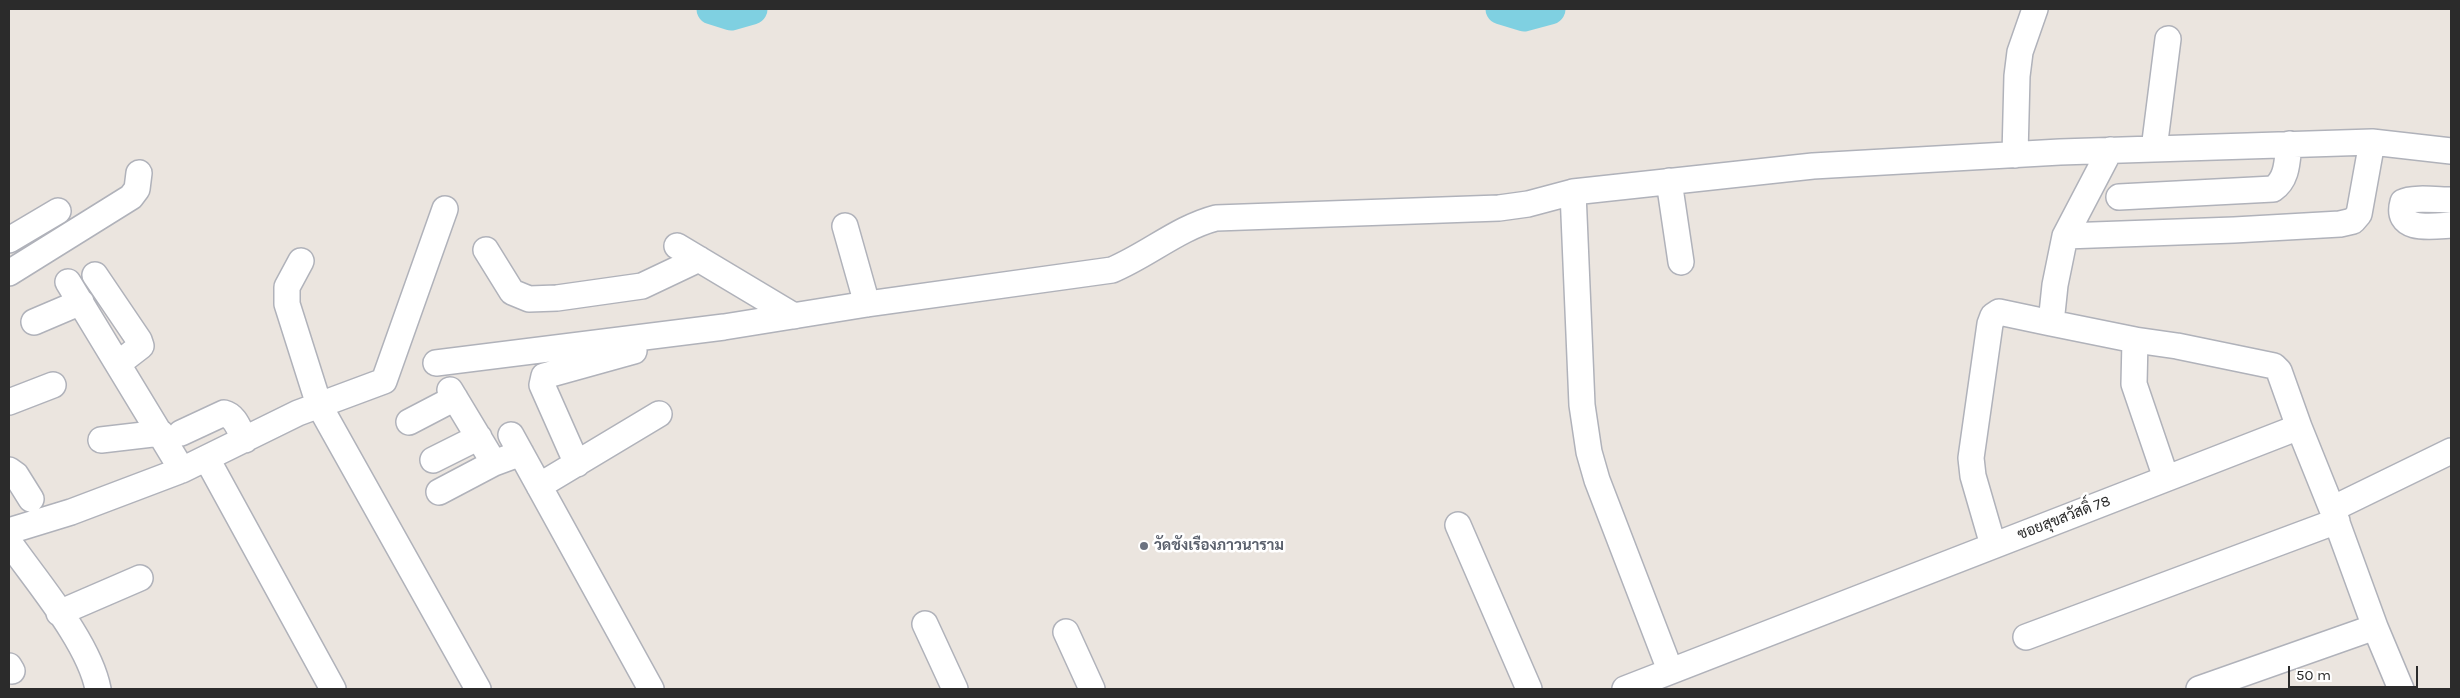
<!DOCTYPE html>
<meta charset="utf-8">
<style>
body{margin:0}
#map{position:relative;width:2460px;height:698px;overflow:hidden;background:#ebe5df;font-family:Karla,sans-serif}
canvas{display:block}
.frame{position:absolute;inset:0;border:10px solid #2b2b2b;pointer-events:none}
.scale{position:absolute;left:2288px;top:666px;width:130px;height:22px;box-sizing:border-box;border:2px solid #2b2b2b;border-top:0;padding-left:6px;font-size:15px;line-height:18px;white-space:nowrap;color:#2b2b2b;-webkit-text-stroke:4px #fff;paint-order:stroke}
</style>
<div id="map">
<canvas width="2460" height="698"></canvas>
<div class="frame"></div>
<div class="scale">50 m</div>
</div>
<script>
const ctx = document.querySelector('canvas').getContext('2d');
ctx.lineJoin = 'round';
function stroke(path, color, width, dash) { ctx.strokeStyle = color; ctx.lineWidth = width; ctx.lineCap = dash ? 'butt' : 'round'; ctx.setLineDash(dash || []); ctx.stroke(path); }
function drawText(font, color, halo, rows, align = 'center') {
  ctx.font = font + ' Karla,Sarabun,sans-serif'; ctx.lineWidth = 5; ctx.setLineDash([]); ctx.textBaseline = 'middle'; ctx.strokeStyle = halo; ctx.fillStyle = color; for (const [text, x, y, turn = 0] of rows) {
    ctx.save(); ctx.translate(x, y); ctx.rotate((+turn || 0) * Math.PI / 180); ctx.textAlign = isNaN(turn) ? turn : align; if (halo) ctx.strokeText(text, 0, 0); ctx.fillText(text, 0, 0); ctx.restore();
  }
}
stroke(new Path2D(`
 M712,9l19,6 21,-6
 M1501,9l23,7 26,-7`), '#7fd0e1', 31);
const minor = new Path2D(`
 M2154,149l14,-110
 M2110,150l-45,86 -10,49 -4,38 84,17
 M2015,155l2,-79 3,-24 15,-43
 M1669,181l12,81
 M2119,197l154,-8c15,-10 14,-29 16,-45
 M2451,200c-12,0 -39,-3 -48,2 -9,31 31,24 48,23
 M845,226l22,78
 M2065,236l169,-6 106,-6 13,-3 6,-7 13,-72
 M9,240l49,-29
 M677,246l117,70
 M486,250l26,42 17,7 28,-1 85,-12 57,-27
 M301,261l-14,26v17l32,101 159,284
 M9,273l122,-76 6,-8 2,-16
 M95,275l44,65 2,6 -22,17
 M68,282l114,188
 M34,322l47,-20
 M436,363l288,-36 143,-23 245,-34c36,-15 66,-42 104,-52l283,-10 29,-4 45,-12
 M450,390l44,73 27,-10
 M9,402l44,-17
 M409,422l46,-24
 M181,433l43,-20c12,3 15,17 21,27
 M511,435l140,254
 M101,440l60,-7
 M207,459l126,230
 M433,460l46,-23
 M577,464l-35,-79 2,-9 90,-25
 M9,470l7,5 15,24
 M2166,478l-32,-94 1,-44 42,6 97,20 5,5 20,56
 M539,486l120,-72
 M439,492l55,-29
 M1458,525l71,164
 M9,531l62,-19 111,-42 116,-57 86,-32 61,-172
 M9,542c28,40 80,100 89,147
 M1993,545l-20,-69 -2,-18 19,-134 3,-8 6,-4 52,11
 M59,613l81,-35
 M925,624l30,65
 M2375,627l26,62
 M1066,632l26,57
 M2026,637l311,-116
 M9,666l3,5
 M1670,670l-73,-190 -8,-28 -7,-47 -9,-213 240,-26 247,-14 312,-10 79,9
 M1625,689l674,-262 33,82 119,-58
 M2199,689l176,-62 -43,-118`);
stroke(minor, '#b0b2ba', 28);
stroke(minor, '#fff', 25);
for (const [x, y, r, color] of [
 [1144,546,5,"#6b7280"]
]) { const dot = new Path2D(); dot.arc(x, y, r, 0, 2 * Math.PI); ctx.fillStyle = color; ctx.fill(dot); stroke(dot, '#fff', 2); }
drawText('15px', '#2b2b2b', '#fff', [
 ["ซอยสุขสวัสดิ์ 78",2064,518,-21]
]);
drawText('bold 15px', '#5b616d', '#fff', [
 ["วัดชังเรืองภาวนาราม",1154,546]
], 'left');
</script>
